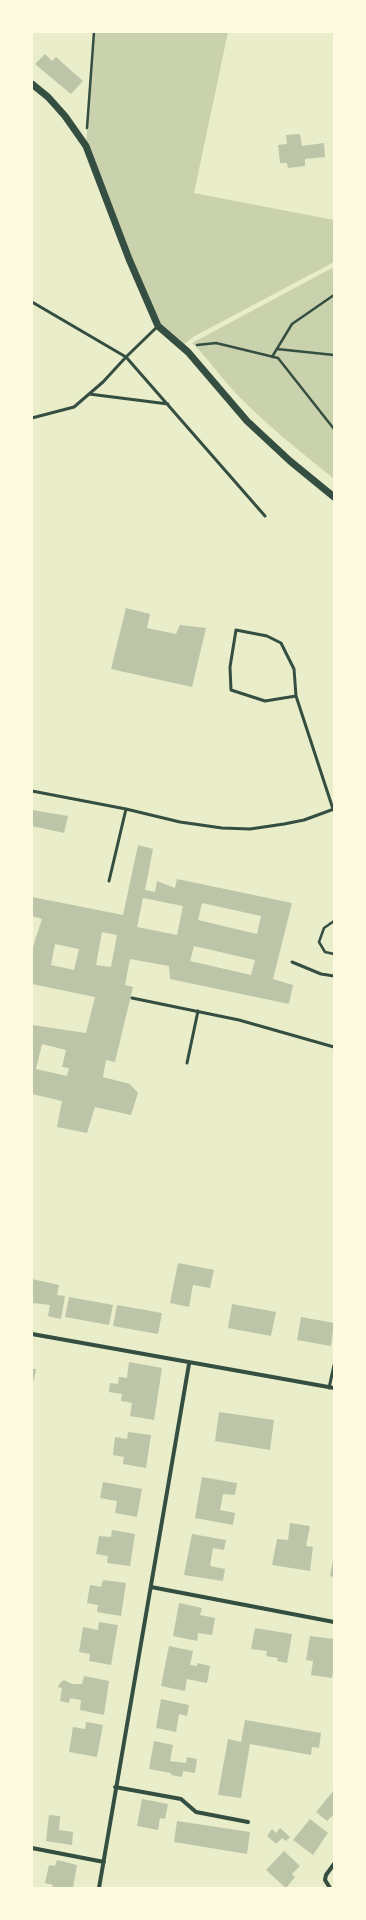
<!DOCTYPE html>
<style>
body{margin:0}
#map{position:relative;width:366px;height:1920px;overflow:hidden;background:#e9edc9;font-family:"DejaVu Sans",sans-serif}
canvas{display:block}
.frame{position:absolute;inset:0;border:33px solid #fefae0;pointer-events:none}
</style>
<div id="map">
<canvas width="366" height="1920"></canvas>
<div class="frame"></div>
</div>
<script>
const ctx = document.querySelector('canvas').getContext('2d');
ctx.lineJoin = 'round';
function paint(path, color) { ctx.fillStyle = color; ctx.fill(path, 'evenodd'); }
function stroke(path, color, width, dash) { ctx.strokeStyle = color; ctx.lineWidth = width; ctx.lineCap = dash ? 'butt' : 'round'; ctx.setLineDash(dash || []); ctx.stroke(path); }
paint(new Path2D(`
 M94,32h134l-34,161 140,27v42l-141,75 -11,9 -24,-20 -72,-180z
 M334,267v212c-35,-29 -71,-56 -102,-90 -14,-15 -25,-32 -40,-46z`), '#cad2ad');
paint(new Path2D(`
 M45,54l7,7 4,-4 27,24 -12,13 -36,-30z
 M300,134l2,12 22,-3 1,14 -20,2v7l-17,2 -1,-5h-7l-2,-18 9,-1 -1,-9z
 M126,608l24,6 -3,14 29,6 4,-9 26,3 -14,59 -81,-18z
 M32,810l36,6 -4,17 -32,-7z
 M138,845l15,4 -8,41 10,2 2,-11 18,7 2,-9 115,24 -19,76 20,6 -4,19 -119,-25 -1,-13 -39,-7 -5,26 8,2 -18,75 -9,-2 -3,17 27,7 8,9 -7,22 -36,-8 -8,26 -30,-6 5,-26 -30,-7v-69l54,8 9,-36 -63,-13v-34l10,-31 -10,-3v-19l91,18zM143,898l40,8 -6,29 -40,-8zM202,903l59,13 -4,18 -59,-14zM102,932l15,3 -6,32 -15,-2zM55,944l24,5 -5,21 -23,-5zM194,946l61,14 -4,15 -61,-14zM42,1044l24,6 -4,17 7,1 -2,8 -31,-7z
 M178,1263l36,7 -4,18 -17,-3 -4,22 -19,-4z
 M32,1279l27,6 -2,10 8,1 -4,23 -13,-3 2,-11 -18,-2z
 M69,1297l44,8 -4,20 -44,-8z
 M232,1304l44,8 -5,24 -43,-8z
 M117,1305l45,8 -4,21 -45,-8z
 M301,1317l33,6 -3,23 -34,-6z
 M129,1362l33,6 -8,52 -24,-4 2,-13 -11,-2 1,-7 -13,-2 1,-9 8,1 1,-7 8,1z
 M32,1369h4l-2,11 -2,-1z
 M219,1412l55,8 -4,30 -55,-9z
 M128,1432l23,3 -5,33 -23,-4 1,-7 -11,-2 2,-18 12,2z
 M202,1477l35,6 -2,12 -12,-1 -3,16 15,3 -2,12 -38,-7z
 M103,1482l39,7 -5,28 -22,-4 2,-12 -17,-3z
 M290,1523l20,3 -4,20 7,1 -3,24 -38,-6 5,-26 11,1z
 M112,1530l23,4 -5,32 -23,-3 1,-7 -12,-2 3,-18 12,1z
 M192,1534l34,6 -2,10 -11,-2 -3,18 15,3 -2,12 -39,-6z
 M333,1560h1v17l-4,-1z
 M103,1580l23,3 -5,33 -24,-4 1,-7 -11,-2 3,-18 11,2z
 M179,1603l23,5 -2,7 15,3 -3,17 -14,-2 -1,8 -24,-5z
 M99,1622l19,3 -7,40 -22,-4 1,-7 -11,-2 4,-25 15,3z
 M255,1628l37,6 -5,29 -10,-2 1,-3 -12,-2 1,-5 -16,-2z
 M310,1636l24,3v26l-2,13 -21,-3 2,-14 -7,-1z
 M169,1646l24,5 -3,14 7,1v-3l13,3 -3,17 -20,-4 -2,12 -24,-5z
 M84,1676l25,5 -5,34 -24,-5 1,-10 -11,-2 -1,5 -9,-2 2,-13 -4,-1 2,-4 4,-3 8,4h10z
 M161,1699l28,6 -2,11 -8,-2 -3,18 -20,-4z
 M245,1720l76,13 -2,15 -7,-1 -1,8 -61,-11 -9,54 -23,-3 10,-56 13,3z
 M86,1722l17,3 -6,32 -28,-5 4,-25 12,2z
 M154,1741l19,4 -3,16 16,2 1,-6 10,2 -2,14 -12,-2 -1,6 -11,-2v-2l-22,-4z
 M334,1790v27l-2,-1 -5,5 -11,-9z
 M142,1799l26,5 -3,15 -5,-1 -2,12 -21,-4z
 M49,1815l11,1 -1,14 14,2 -1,13 -26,-4z
 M310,1819l18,14 -15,22 -20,-15z
 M177,1821l73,11 -3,22 -73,-12z
 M280,1828l10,9 -4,4 -4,-3 -6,6 -9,-8 5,-7 4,4z
 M284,1851l16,15 -8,8 3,3 -9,11 -20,-18z
 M57,1860l20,5 -4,23h-21l1,-3 -8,-2 4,-18 6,1z`), '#bcc5a7');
stroke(new Path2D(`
 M87,128l7,-96
 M197,345l19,-2 62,15 56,71
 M277,349l57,6
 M272,357l20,-33 42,-29
 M334,921l-10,7 -5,14 6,10 9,2`), '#344e41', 2.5);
stroke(new Path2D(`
 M32,302l94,55 139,159
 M89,394l79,10
 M32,418l42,-11 29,-25 23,-25 32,-31
 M296,696l-2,-27 -13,-26 -14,-7 -31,-6 -6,37 1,23 34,11 31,-5 37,113
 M32,791l94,18 54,13 42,6 28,1 34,-5 20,-4 30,-11
 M109,881l17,-72
 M292,962l29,12 13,2
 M132,998l107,22 95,27
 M187,1063l11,-52
 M329,1388l5,-23`), '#344e41', 3);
stroke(new Path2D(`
 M32,1334l302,54
 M151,1587l183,35
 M115,1787l66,12 15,13 52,10
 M32,1848l72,14
 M99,1888l90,-524
 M330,1888l-5,-8 1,-5 8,-11`), '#344e41', 4);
stroke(new Path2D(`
 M32,84l16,13 17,19 21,30 43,113 29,67 30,26 59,69 43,40 44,36`), '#344e41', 7);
</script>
